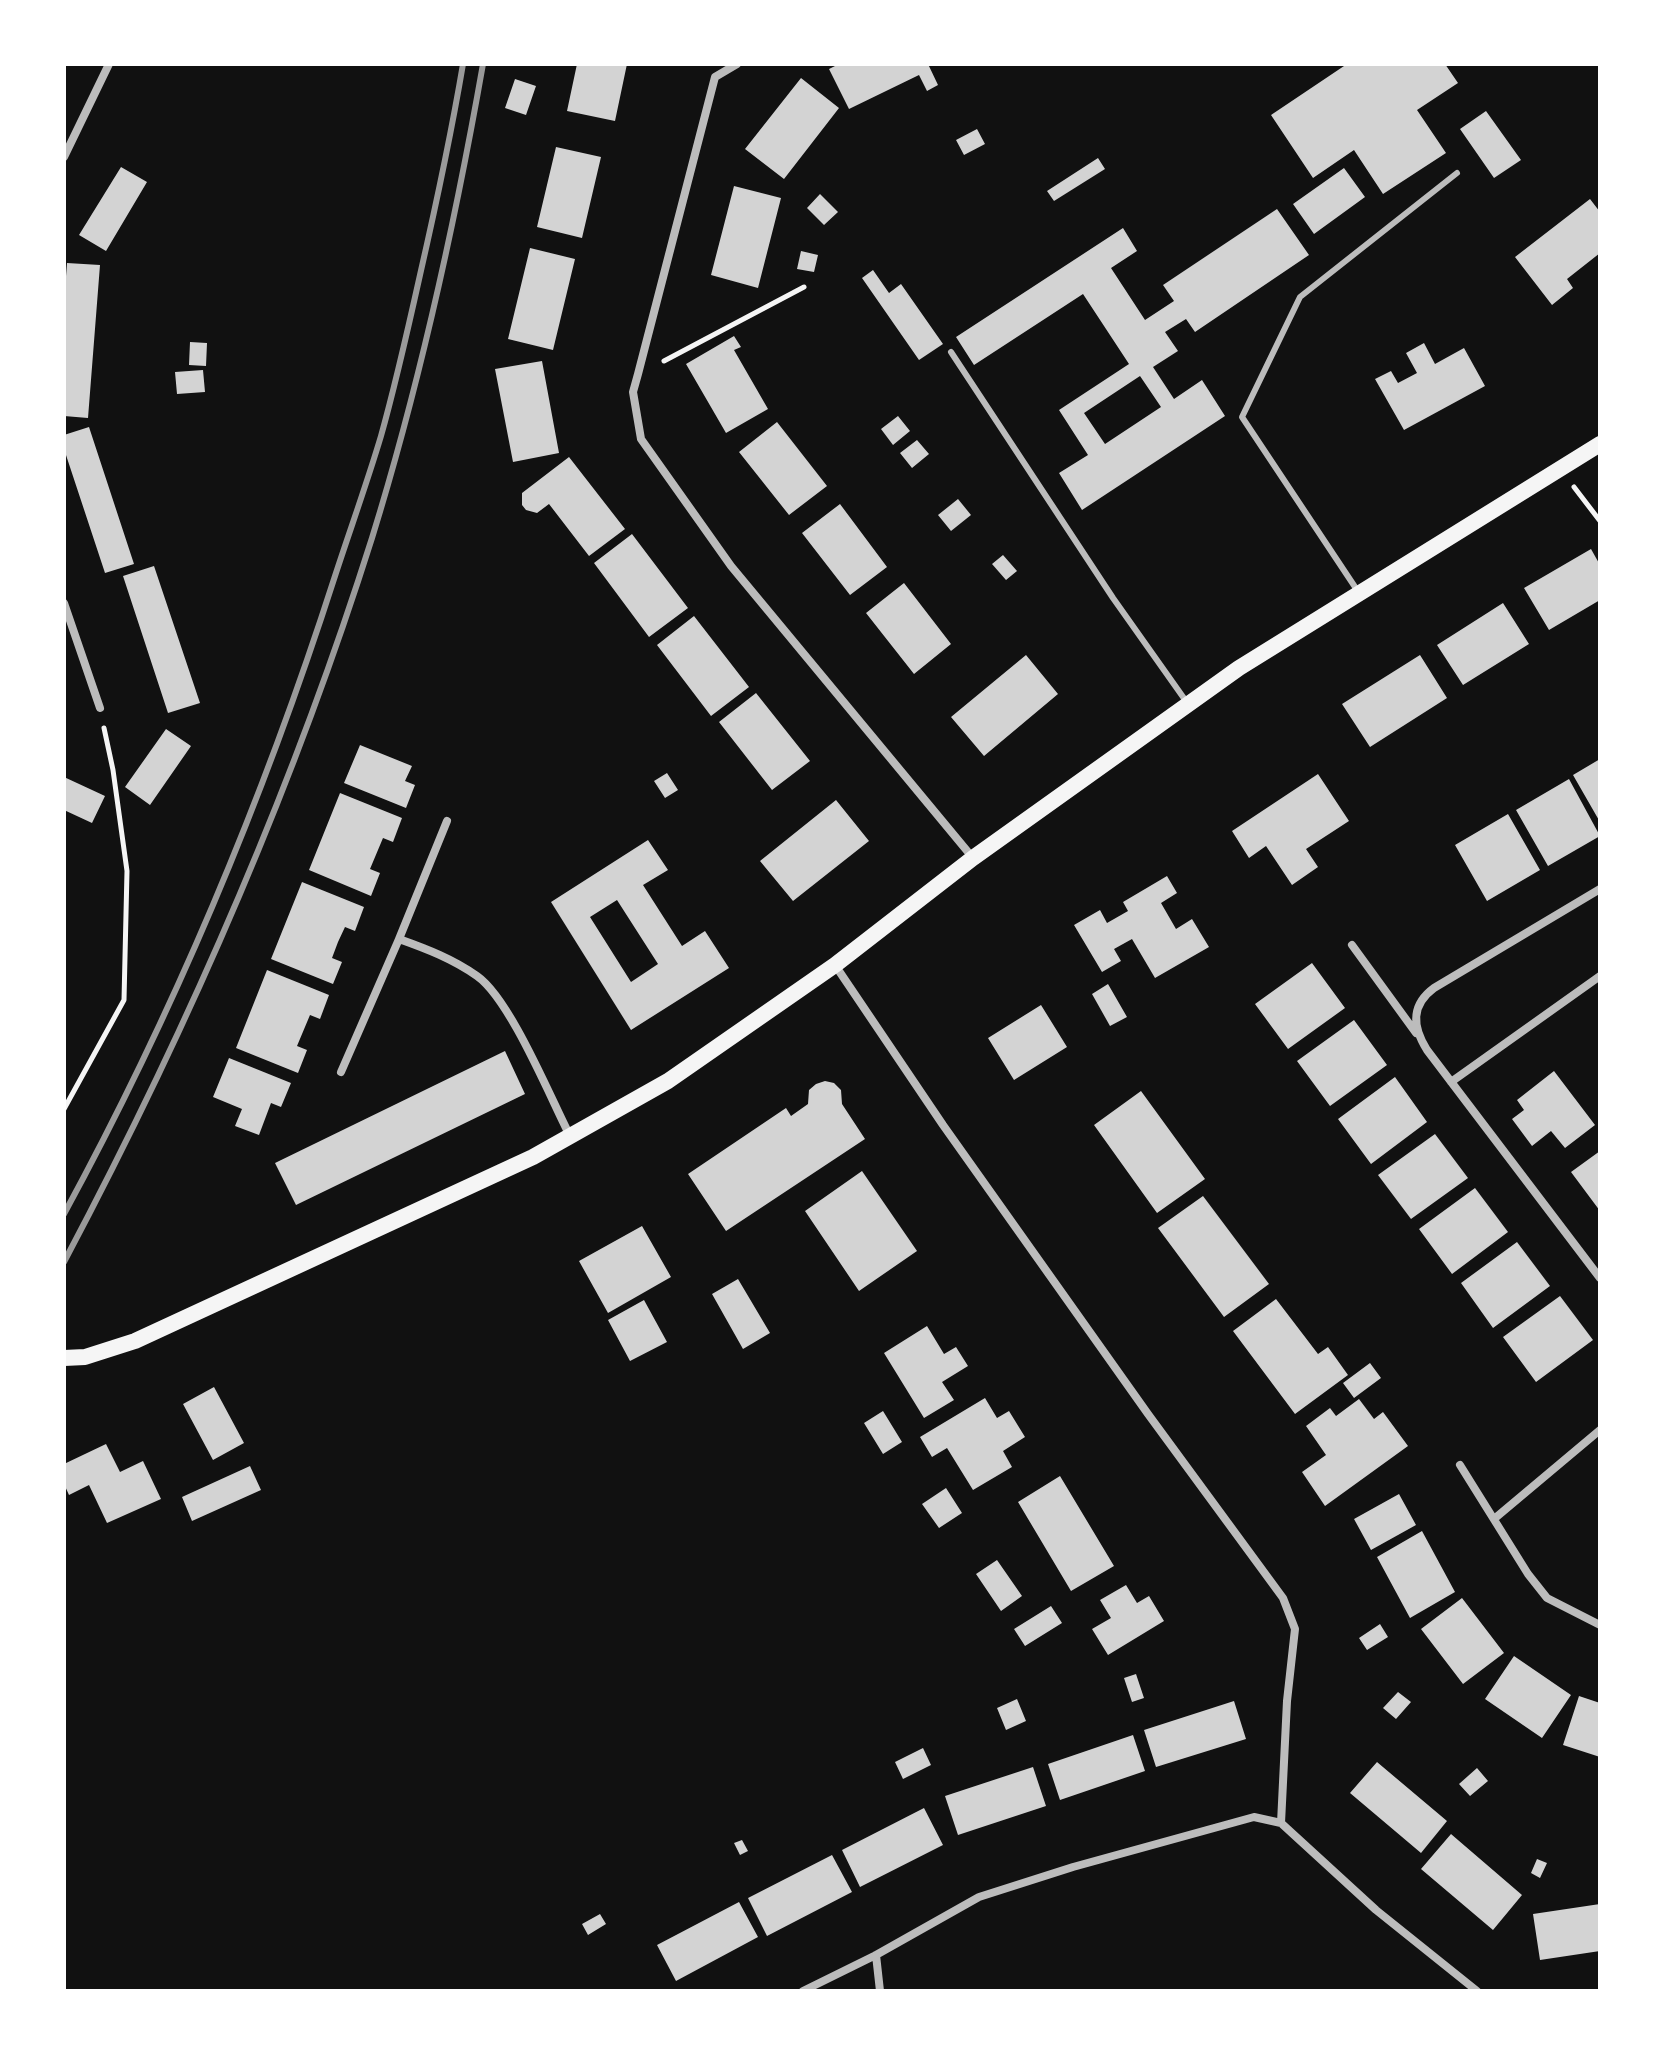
<!DOCTYPE html>
<style>
body{margin:0}
#map{position:relative;width:1664px;height:2055px;overflow:hidden;background:#111;font-family:Overpass,sans-serif}
canvas{display:block}
.frame{position:absolute;inset:0;border:66px solid #fff;pointer-events:none}
</style>
<div id="map">
<canvas width="1664" height="2055"></canvas>
<div class="frame"></div>
</div>
<script>
const ctx = document.querySelector('canvas').getContext('2d');
ctx.lineJoin = 'round';
function paint(path, color) { ctx.fillStyle = color; ctx.fill(path, 'evenodd'); }
function stroke(path, color, width, dash) { ctx.strokeStyle = color; ctx.lineWidth = width; ctx.lineCap = dash ? 'butt' : 'round'; ctx.setLineDash(dash || []); ctx.stroke(path); }
paint(new Path2D(`
 M577,64h50l-12,57 -48,-10z
 M839,64h89l10,21 -11,6 -8,-16 -70,34 -20,-40z
 M1347,64h98l13,19 -41,27 29,43 -63,41 -29,-44 -41,28 -42,-63z
 M801,78l38,30 -55,71 -39,-30z
 M515,79l21,7 -10,29 -21,-7z
 M1486,111l35,49 -27,18 -34,-49z
 M977,129l8,15 -21,11 -8,-15z
 M556,147l45,10 -19,81 -45,-11z
 M1098,158l7,11 -51,32 -7,-10z
 M121,167l26,15 -41,69 -27,-16z
 M1344,168l21,29 -51,37 -21,-30z
 M734,186l47,12 -23,90 -47,-13z
 M820,194l18,18 -14,13 -17,-17z
 M1590,199l10,13v41l-33,26 6,9 -21,17 -37,-48z
 M1277,209l32,46 -114,77 -9,-13 -21,13 13,19 -25,16 21,32 28,-19 23,36 -143,94 -23,-37 29,-18 -29,-45 70,-46 -46,-70 -109,71 -18,-28 167,-109 14,23 -26,17 34,52 29,-19 -11,-16zM1140,376l21,31 -56,37 -21,-31z
 M530,248l45,11 -22,91 -45,-11z
 M801,251l17,4 -4,17 -17,-3z
 M67,263l33,2 -12,153 -24,-2v-114z
 M873,270l16,23 12,-9 42,60 -24,16 -57,-82z
 M734,336l7,11 -7,3 34,59 -42,24 -40,-69z
 M190,342l17,1 -1,23 -17,-1z
 M1424,343l11,21 29,-16 21,38 -81,44 -29,-51 16,-8 7,12 19,-10 -11,-20z
 M542,361l17,92 -46,9 -18,-93z
 M203,370l2,22 -28,2 -2,-22z
 M898,416l12,15 -17,14 -12,-16z
 M777,422l50,64 -38,29 -50,-63z
 M89,427l45,137 -29,9 -41,-124v-14z
 M917,440l12,14 -17,14 -12,-15z
 M569,457l56,72 -36,27 -40,-52 -12,9 -11,-3 -4,-5v-12z
 M958,499l13,16 -20,16 -13,-16z
 M840,504l47,63 -37,28 -48,-62z
 M632,534l56,74 -39,29 -55,-74z
 M1591,549l9,16v35l-51,30 -25,-42z
 M1003,555l14,16 -11,9 -14,-16z
 M154,566l46,137 -32,10 -45,-137z
 M904,583l47,61 -37,30 -48,-61z
 M1503,603l26,41 -66,41 -26,-40z
 M694,616l55,71 -38,29 -54,-71z
 M1026,655l32,39 -74,62 -33,-39z
 M1420,655l27,43 -77,49 -28,-43z
 M756,693l54,68 -38,29 -53,-68z
 M166,729l25,17 -41,59 -25,-18z
 M360,745l52,21 -7,15 10,4 -9,23 -62,-25z
 M1600,759v63l-27,-47z
 M667,773l11,17 -13,8 -11,-17z
 M1318,774l31,47 -43,28 12,18 -26,18 -26,-39 -17,12 -17,-27z
 M64,777l41,19 -13,27 -28,-13z
 M1569,779l31,57 -52,30 -32,-56z
 M340,793l62,25 -9,24 -10,-4 -13,31 10,4 -9,23 -62,-26z
 M836,800l33,41 -76,60 -33,-40z
 M1508,814l32,56 -53,31 -32,-56z
 M648,840l20,30 -25,15 39,61 23,-15 24,37 -98,62 -80,-128zM617,900l41,64 -27,18 -41,-65z
 M1167,876l10,17 -16,10 15,26 16,-10 17,28 -54,31 -23,-39 -18,10 7,12 -19,11 -28,-47 26,-15 7,13 21,-12 -5,-9z
 M302,882l62,25 -9,24 -10,-4 -7,15 -6,16 10,4 -9,22 -62,-25z
 M1312,963l33,45 -57,41 -33,-45z
 M267,970l62,25 -9,24 -10,-4 -13,31 10,4 -9,23 -62,-25z
 M1108,984l19,33 -17,9 -18,-32z
 M1041,1005l26,42 -53,33 -26,-42z
 M1354,1020l33,45 -57,41 -33,-45z
 M505,1051l20,43 -229,111 -21,-42z
 M229,1058l62,25 -10,24 -10,-4 -12,32 -24,-9 7,-17 -29,-12z
 M1554,1071l41,54 -30,23 -14,-17 -19,15 -20,-27 12,-9 -7,-10z
 M1395,1077l32,45 -56,42 -33,-45z
 M825,1081l9,2 7,7 1,14 23,35 -139,92 -38,-57 98,-66 5,8 17,-12 1,-14 7,-6z
 M1141,1091l64,88 -48,34 -63,-88z
 M1435,1134l33,44 -57,41 -33,-44z
 M1600,1151v60l-29,-39z
 M862,1171l55,80 -58,40 -54,-80z
 M1475,1188l33,44 -56,42 -33,-45z
 M1203,1196l66,88 -45,33 -66,-89z
 M642,1226l29,51 -63,36 -29,-52z
 M1517,1242l33,44 -57,42 -32,-45z
 M738,1279l32,54 -27,16 -31,-55z
 M1560,1296l33,44 -57,42 -33,-45z
 M1276,1299l42,55 10,-7 20,28 -53,39 -62,-83z
 M644,1300l23,42 -37,19 -22,-41z
 M927,1326l17,28 12,-7 12,19 -26,16 12,18 -30,18 -40,-65z
 M1370,1363l11,15 -27,20 -11,-15z
 M214,1387l30,56 -31,17 -30,-56z
 M985,1398l12,20 12,-7 16,26 -22,14 9,16 -39,23 -26,-42 -15,9 -12,-20z
 M1359,1399l15,20 9,-7 25,34 -83,60 -23,-34 24,-17 -20,-29 24,-18 6,8z
 M883,1411l19,31 -19,12 -19,-31z
 M106,1444l14,28 23,-11 18,38 -54,24 -18,-38 -20,10 -5,-11v-20z
 M250,1466l11,24 -69,31 -10,-24z
 M1060,1476l54,90 -43,25 -53,-89z
 M946,1488l16,25 -23,15 -17,-24z
 M1399,1494l17,31 -45,25 -17,-31z
 M1422,1531l33,61 -45,26 -33,-61z
 M997,1560l25,36 -21,15 -25,-37z
 M1126,1585l11,18 12,-7 15,25 -56,34 -16,-26 19,-11 -11,-18z
 M1462,1598l42,55 -41,31 -42,-55z
 M1051,1606l11,17 -37,23 -11,-17z
 M1380,1624l8,13 -21,13 -8,-12z
 M1514,1656l57,39 -29,43 -57,-39z
 M1136,1674l8,24 -12,4 -8,-24z
 M1398,1692l13,10 -15,17 -13,-11z
 M1579,1696l21,7v54l-37,-12z
 M1017,1699l9,22 -20,9 -9,-22z
 M1234,1701l12,38 -90,28 -12,-37z
 M1133,1735l12,36 -85,29 -12,-36z
 M923,1748l8,17 -28,14 -8,-17z
 M1377,1762l70,59 -26,32 -71,-60z
 M1033,1767l13,39 -88,29 -13,-39z
 M1477,1768l11,13 -18,15 -11,-12z
 M924,1808l19,37 -83,42 -18,-37z
 M1451,1834l71,61 -29,35 -72,-61z
 M742,1840l6,11 -8,4 -6,-12z
 M832,1855l20,37 -85,44 -19,-38z
 M1537,1859l10,4 -7,15 -9,-5z
 M739,1902l19,35 -82,44 -19,-36z
 M1600,1904v47l-60,9 -7,-46z
 M600,1914l6,10 -18,11 -6,-11z`), '#d3d3d3');
stroke(new Path2D(`
 M664,361l140,-74
 M1574,487l26,34
 M64,1109l60,-109 3,-129 -14,-101 -9,-42`), '#f5f5f5', 5);
stroke(new Path2D(`
 M951,352l162,246 75,106
 M1359,593l-117,-176 58,-120 157,-124`), '#bcbcbc', 6);
stroke(new Path2D(`
 M737,64l-22,13 -77,297 -5,18 8,47 90,127 242,292
 M64,157l45,-93
 M64,603l36,105
 M1600,889l-166,99c-23,17 -22,38 -7,62l173,228
 M399,939l48,-118
 M1352,945l64,88
 M835,965l108,160 205,289 135,184 12,31 -8,72 -6,122
 M341,1072l58,-133c28,10 54,20 78,37 33,23 73,121 93,160
 M1451,1082l149,-106
 M1460,1465l68,109 19,24 53,27
 M1494,1519l106,-89
 M876,1955l4,36
 M803,1991l73,-36 103,-58 94,-30 181,-50 27,6 95,87 101,81`), '#bcbcbc', 8);
stroke(new Path2D(`
 M64,1358l21,-1 50,-16 398,-184 135,-76 167,-116 138,-107 266,-190 361,-224`), '#f5f5f5', 16);
stroke(new Path2D(`
 M64,1214c111,-204 200,-417 271,-638 15,-46 32,-93 46,-140 15,-53 27,-107 39,-161 16,-70 31,-140 43,-211
 M64,1262c123,-232 229,-474 308,-724 48,-155 83,-315 111,-474`), '#9a9a9a', 6);
</script>
